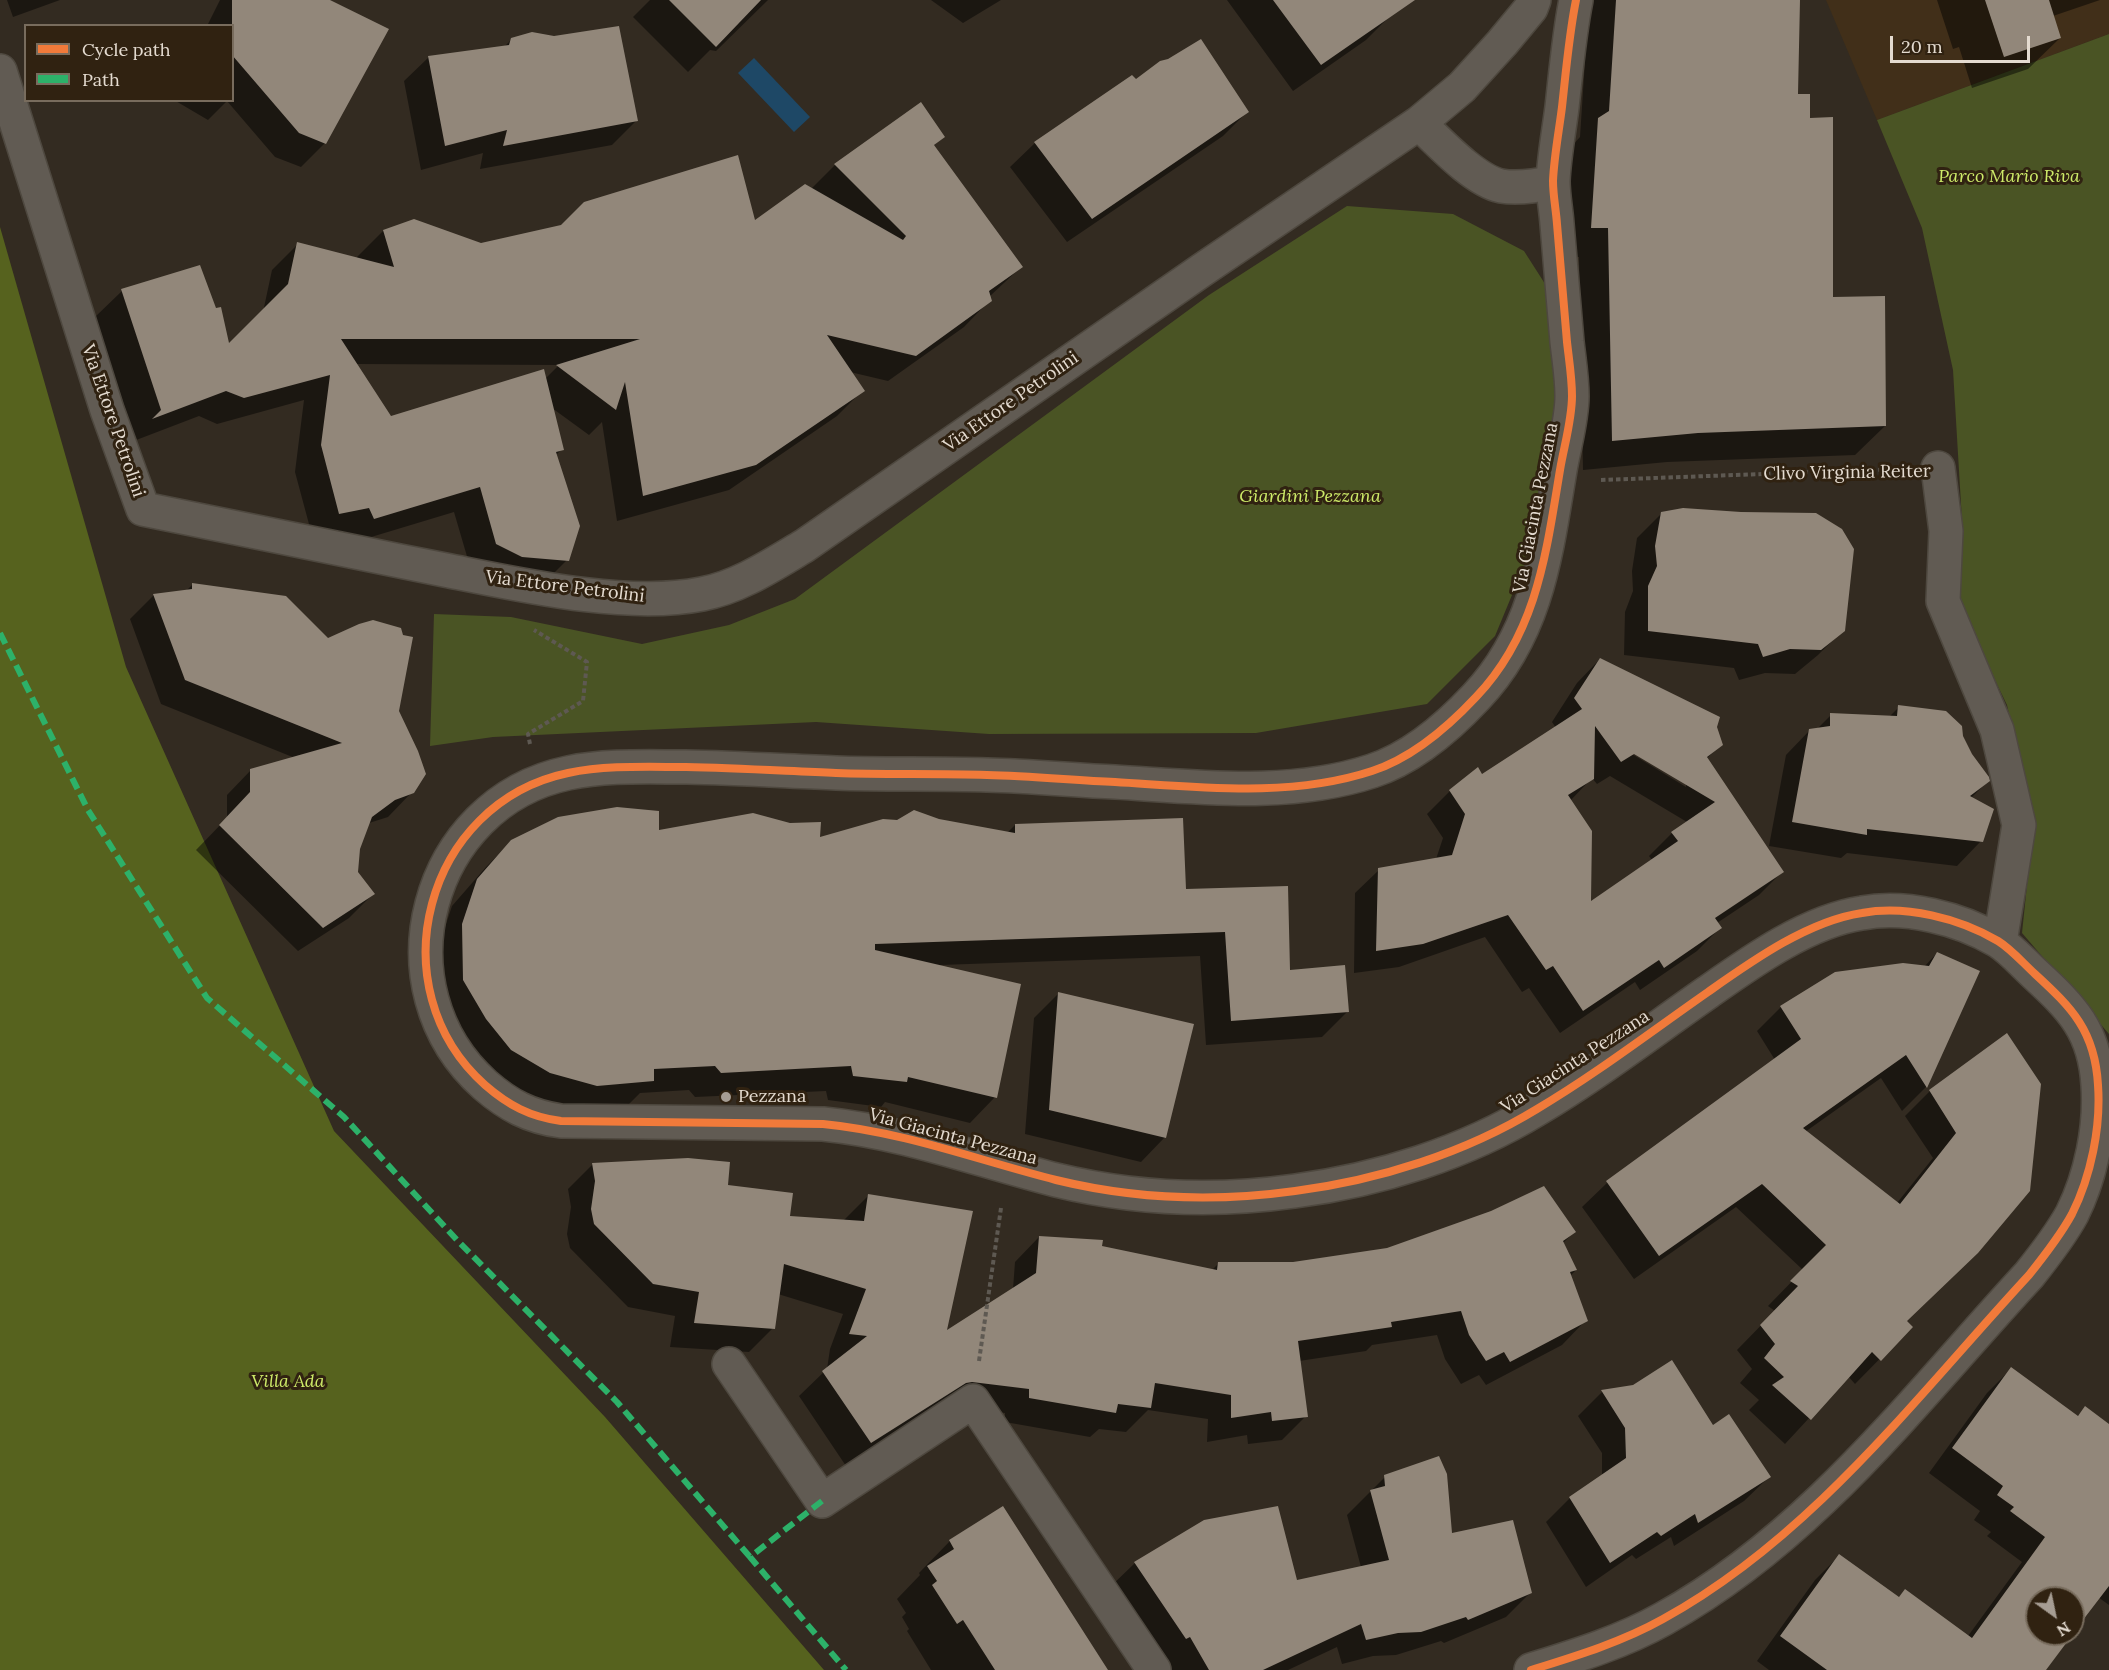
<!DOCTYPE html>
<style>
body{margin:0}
#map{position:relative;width:2109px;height:1670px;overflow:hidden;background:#332b21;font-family:Lora,serif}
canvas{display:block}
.legend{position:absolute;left:24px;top:24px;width:210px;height:78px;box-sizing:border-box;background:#302211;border:2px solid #786c5d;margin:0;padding:8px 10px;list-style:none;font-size:18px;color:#e4dbd0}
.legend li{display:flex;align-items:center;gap:12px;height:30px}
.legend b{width:30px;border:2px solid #786c5d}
.north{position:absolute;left:2025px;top:1586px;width:60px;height:60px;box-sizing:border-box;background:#302211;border:2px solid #786c5d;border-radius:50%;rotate:147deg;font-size:16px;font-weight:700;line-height:24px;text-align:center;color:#e4dbd0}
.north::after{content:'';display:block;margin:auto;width:21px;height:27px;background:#a69d93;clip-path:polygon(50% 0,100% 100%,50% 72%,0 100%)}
.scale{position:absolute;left:1890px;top:36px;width:140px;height:27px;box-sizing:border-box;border:3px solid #e4dbd0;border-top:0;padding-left:8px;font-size:18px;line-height:21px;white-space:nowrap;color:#e4dbd0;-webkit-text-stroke:4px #302211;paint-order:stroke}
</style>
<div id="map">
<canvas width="2109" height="1670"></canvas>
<ul class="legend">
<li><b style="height:8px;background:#f17a3a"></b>Cycle path</li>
<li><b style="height:8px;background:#2db169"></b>Path</li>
</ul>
<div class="north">N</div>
<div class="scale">20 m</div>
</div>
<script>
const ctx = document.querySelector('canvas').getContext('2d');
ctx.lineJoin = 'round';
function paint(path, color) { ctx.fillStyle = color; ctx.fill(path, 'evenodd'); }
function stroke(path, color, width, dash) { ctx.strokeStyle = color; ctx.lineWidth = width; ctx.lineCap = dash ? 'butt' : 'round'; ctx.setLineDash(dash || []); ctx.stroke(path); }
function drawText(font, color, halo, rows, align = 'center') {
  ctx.font = font + ' Lora,serif'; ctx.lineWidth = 6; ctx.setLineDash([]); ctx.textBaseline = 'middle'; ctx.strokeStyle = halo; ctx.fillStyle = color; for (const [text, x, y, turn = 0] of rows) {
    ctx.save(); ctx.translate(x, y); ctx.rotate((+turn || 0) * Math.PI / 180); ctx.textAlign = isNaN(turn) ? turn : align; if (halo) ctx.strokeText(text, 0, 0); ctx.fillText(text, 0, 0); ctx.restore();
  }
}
paint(new Path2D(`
 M1826,0h283v34l-232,86z`), '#412f19');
paint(new Path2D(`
 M2109,34v1000l-87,-101 11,-106 -26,-122 -49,-101 5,-66 -10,-168 -31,-142 -45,-108z
 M1347,206l106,8 71,37 32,50 -2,143 -25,110 -34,82 -68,68 -171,29 -267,1 -173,-12 -323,15 -63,9 4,-132 77,3 131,27 87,-19 66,-26 414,-304z`), '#4a5424');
paint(new Path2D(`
 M0,227l126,440 208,464 271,286 219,253h-824z`), '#56621e');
paint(new Path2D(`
 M754,58l56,59 -16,15 -56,-59z`), '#1e4866');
paint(new Path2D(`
 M7,0h53l-47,17z
 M220,0h108l-3,143 -24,24 -26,-10 -48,-56 -19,19 -34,-20h58v-74h-25z
 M650,0h118l-52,51 -6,-1 -22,22 -55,-55z
 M931,0h70l-38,23z
 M1227,0h157l9,13 -27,27 -73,51z
 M1589,0h196l11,95 12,25 23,178 54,128 -30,29 -188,7 -84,8 -4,-213h-17l7,-108 11,-12z
 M1937,0h163l-47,16 7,22 -32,31 -56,19 -13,-41 -6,2z
 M511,40l125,81 -24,24 -132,24 3,-16 -62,17 -17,-89 25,-24 75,-10z
 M1132,77l3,4 112,31 -24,24 -156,106 -57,-75 25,-24z
 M920,104l23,33 -10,9 88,121 -32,30 1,3 -26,27 -76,54 -38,-9 13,18 -26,26 -108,74 -112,31 -15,-99 -13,13 -37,-27 10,41 -7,7 12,104 -26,26 -70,-16 -17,-58 -106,32 -35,-5 -18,-67 9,-72 -87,24 -18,-8 -68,26 4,-4 -40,-121 27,-26 77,-24 29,79 35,-34 9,-42 26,-26 60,15 -1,-2 26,-26 98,14 273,-22 57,-34 24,-24zM356,364l203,1 -14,14 -155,39z
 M1662,513l181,117 -25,25 -23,19 -30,-1 -26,7 -5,-12 -110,-13 1,-43 8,-21 -1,-20 5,-33z
 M193,584l205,128 14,80 -24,25 -19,6 -10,25 -2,25 16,21 -24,24 -51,33 -102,-101 31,-32v-23l24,-25 44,-12 -134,-54 -31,-85 24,-24 32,-4z
 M1600,659l115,67 6,19 -15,14 76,113 -23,23 -42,28 3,5 -23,23 -57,39 -5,-8 -75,51 -31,-45 -7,4 -37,-55 -86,30 -45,6 1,-80 24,-23 57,-11 7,-21 -16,-24 23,-23 32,-15 74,-48 -4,-6 25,-39zM1628,749l58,34v4l-59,-36zM1610,776l77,46 -15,11 -23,23 3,4 -63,44 -19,-103 22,-23 5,6z
 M1899,707l89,74 -17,17 10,43 -24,25 -110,-13 -6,5 -72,-12 17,-91 24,-25 7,-1 14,-14 58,2z
 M939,820l68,13 8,-8 169,66 105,80 58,41 -25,25 -116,8 -6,-89 -260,9 55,132 -25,26 -85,-21 -4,5 -53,-7 -2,-9 -131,6 -6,-7 -49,3 -13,13 -55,5 -48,-14 -38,-22 -48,-69 -1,-55 15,-45 34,-39 26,-26 145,-9 162,7z
 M1937,953l41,19 -52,115 -24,24 -21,-33 -76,54 92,71 36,-45 -28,-42 25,-25 77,-56 -101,287 5,5 -56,57 -7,-8 -63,68 -36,-34 10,-10 -19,-17 12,-14 -15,-19 38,-39 -7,-5 35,-36 -67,-63 -102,72 -52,-72 25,-24 168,-123 -18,-29 24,-24 143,-40z
 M1058,994l107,143 -24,25 -116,-28 9,-116z
 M593,1164l134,22 61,32 56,2 24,-24 77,137 68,-44 2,-27 24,-25 61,10 111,24 7,-7h75l281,-32 -11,11 13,27 -6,6 16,44 -24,25 -76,40 -7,-10 -18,9 -16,-25 -8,-24 -65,10 -6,6 -67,10 7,55 -24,24 -34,4 -1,-9 -40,7 1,-23 -60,-9 -22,22 -27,-3 -9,8 -85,-15v-9l-58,-7 -101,60 -47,-70 28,-27 3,-20 13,-35 -65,-20 -5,34 -24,24 -79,-5 5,-31 -47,-9 -58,-59 -3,-14 4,-27 -3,-18z
 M2011,1369l66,48 8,-9 24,18v179l-11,-8 -25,34v-33h-36v36h34l-27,36h-275l-12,-9 58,-81 24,-24 59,42 7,-7 63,45 54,-74 -35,-26 4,-4 -17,-12 6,-9 -51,-38 58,-80z
 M1634,1386l79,41 56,50 -25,24 -70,45 -3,-9 -35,22 -4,-4 -46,32 -40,-65 24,-24 32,-22v-23l-24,-37 24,-24z
 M1385,1477l66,58 79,58 -24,24 -62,26 -3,-2 -45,14 -23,1 -31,8 -5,-17 -49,23h-117l-61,-83 25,-24 70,-41 91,59 65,-14 -14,-52z
 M950,1541l156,129h-175l-24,-39 2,-2 -7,-12 4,-4 -9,-14 23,-24 -1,-2z`), '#0007');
paint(new Path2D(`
 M232,0h98l59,29 -63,115 -27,-11 -67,-78z
 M669,0h92l-45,47z
 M1273,0h142l-94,65z
 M1616,0h184l-2,94h12v24l23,-1v180l52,-1 1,130 -188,7 -86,8 -4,-213h-17l7,-110 11,-7z
 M1985,0h64l12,38 -57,19z
 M619,26l19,95 -135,25 4,-16 -62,16 -17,-90 81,-11 2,-7 21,-6 22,4z
 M1201,39l48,73 -157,107 -58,-77 98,-67 4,4 24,-18 8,-2z
 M921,102l24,35 -11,8 89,122 -34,24 3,10 -76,55 -89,-21 38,56 -109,74 -113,31 -18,-114 -9,28 -60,-45 84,-26h-299l50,77 153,-47 20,81 -8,2 24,74 -11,35 -47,-4 -26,-13 -16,-57 -106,32 -5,-11 -30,6 -18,-69 9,-70 -86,23 -18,-7 -74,28 9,-9 -40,-121 79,-24 16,43 5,-1 8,36 59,-59 9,-42 97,25 -11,-37 31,-11 67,24 80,-18 23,-23 154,-47 17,65 50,-36 98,56 3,-4 -72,-72z
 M1683,508l58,4 75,1 26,16 12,20 -9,82 -24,19 -31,-1 -27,8 -5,-13 -110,-13v-45l9,-20 -2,-20 6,-34z
 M192,583l94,13 42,42 31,-14 14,-4 28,8 2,7 10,2 -14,74 19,40 8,23 -12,19 -19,7 -23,17 -12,32 -2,23 17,22 -52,34 -104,-103 31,-33v-23l92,-26 -157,-63 -32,-86 39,-5z
 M1600,658l120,59 -3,10 6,18 -16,12 77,115 -69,46 7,10 -58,40 -5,-8 -76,51 -30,-45 -7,4 -38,-55 -85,29 -47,7 2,-83 74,-13 13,-41 -16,-24 29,-23 4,7 100,-65 -8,-11zM1595,726l26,36 13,-8 81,48 -44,30 7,9 -87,60 1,-70 -24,-36 26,-16z
 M1898,705l48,6 16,15 1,10 9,18 17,23 1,4 -20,15 24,13 -11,33 -116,-13v6l-75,-13 17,-93 21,-3v-13l67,3z
 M617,807l42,4v19l94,-17 37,10 31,-1 -1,15 63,-18 14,1 17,-10 25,9 76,14v-9l168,-6 3,71 102,-3 2,84 55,-5 4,47 -118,9 -6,-89 -350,12v6l146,34 -24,114 -89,-21 -1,5 -54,-6 -2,-10 -130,7 -6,-7 -61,3v12l-57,5 -47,-13 -39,-23 -25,-31 -23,-39 -1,-56 15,-45 34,-39 47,-23z
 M1937,952l43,19 -53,117 -21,-33 -103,73 97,76 56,-71 -27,-43 78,-57 34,51 -11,107 -52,62 -71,68 6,6 -32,34 -9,-9 -61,68 -39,-35 12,-8 -20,-19 11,-14 -15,-19 38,-39 -8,-5 36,-36 -64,-61 -103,72 -53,-75 195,-142 -21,-33 55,-34 68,-9 26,3z
 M1058,992l136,32 -28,114 -117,-28z
 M688,1158l42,4 -2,23 65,8 -3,23 74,5 4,-27 105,17 -26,119 89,-57 3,-37 64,4 -1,6 115,24 1,-8h75l94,-14 104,-37 53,-25 32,46 -13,9 14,29 -7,2 18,49 -78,41 -6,-10 -18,9 -17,-26 -8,-24 -70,11 1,5 -94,14 10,76 -36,4 -1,-9 -40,6v-23l-76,-12 -4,25 -33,-4 -2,9 -87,-15v-9l-57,-7 -6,1 -95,60 -49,-72 45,-35 -18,-2 17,-45 -82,-25 -9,65 -81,-6 5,-31 -46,-8 -59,-60 -3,-15 4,-28 -3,-18z
 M1672,1360l41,65 16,-11 42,63 -73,46 -3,-9 -34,22 -4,-4 -47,31 -41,-66 57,-39 -1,-30 -24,-38 32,-5z
 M2011,1367l67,49 7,-10 24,18v162l-36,47v-35h-36v36h36l-27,36h-219l-47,-34 59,-82 60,43 6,-8 67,49 73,-101 -35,-26 4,-4 -17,-12 6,-9 -51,-38z
 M1439,1456l8,18 5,59 61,-13 19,73 -64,27 -2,-3 -45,15 -23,1 -32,7 -5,-16 -98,46h-54l-19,-33 -4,2 -52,-77 70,-42 74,-14 19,74 92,-20 -19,-70 15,-4 -1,-11z
 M1003,1506l105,164h-113l-32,-50 -6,4 -25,-39 5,-4 -10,-15 27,-17 -5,-9z`), '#92877a');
const minor = new Path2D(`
 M0,71l107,339 36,99c100,20 201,41 302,61 76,15 181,39 257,24 37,-7 70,-29 102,-48l398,-276 217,-147 43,-36 40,-44 29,-35 3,-8
 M1419,123c20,19 55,57 82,63 18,3 35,0 52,-4
 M1938,468l8,63 -3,70 54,129 22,95 -19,117
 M729,1364l93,137 151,-100 181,269
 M1531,1670c45,-14 91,-28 132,-51 149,-82 253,-222 366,-344 16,-20 31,-39 43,-61 19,-38 29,-87 26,-129 -3,-54 -26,-77 -63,-111 -12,-11 -24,-25 -37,-33 -39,-23 -92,-36 -136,-28 -54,8 -110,48 -154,79 -56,39 -112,82 -171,117 -72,44 -158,71 -242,82 -79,11 -161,8 -239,-11 -79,-20 -151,-48 -233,-56l-262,-3c-31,-4 -53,-16 -76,-36 -109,-97 -60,-282 83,-312 38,-8 79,-6 118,-6 50,1 100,4 150,6 50,2 100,0 151,2 43,1 85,5 128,7 85,5 175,16 257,-11 40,-13 75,-43 104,-74 61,-64 70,-143 84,-227 4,-24 12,-50 12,-74 0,-18 -3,-36 -5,-54 -3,-39 -7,-79 -10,-118 -1,-14 -4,-29 -4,-43 1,-24 6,-50 9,-74 4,-36 7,-72 14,-107`);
stroke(minor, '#4e483f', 36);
stroke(new Path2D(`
 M1601,480l295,-11
 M530,744l-2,-10 55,-33 4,-39 -53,-32
 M979,1361l22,-153`), '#5e5952', 4, [4.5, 3]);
stroke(minor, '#615b53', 33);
stroke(new Path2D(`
 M0,633l88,177 119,188 137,119 113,123 160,162 133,155
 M822,1501l-72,56 96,113`), '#2db169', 6, [12, 6]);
stroke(new Path2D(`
 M1531,1670c45,-14 91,-28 132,-51 149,-82 253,-222 366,-344 16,-20 31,-39 43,-61 19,-38 29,-87 26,-129 -3,-54 -26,-77 -63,-111 -12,-11 -24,-25 -37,-33 -39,-23 -92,-36 -136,-28 -54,8 -110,48 -154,79 -56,39 -112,82 -171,117 -72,44 -158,71 -242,82 -79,11 -161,8 -239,-11 -79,-20 -151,-48 -233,-56l-262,-3c-31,-4 -53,-16 -76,-36 -109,-97 -60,-282 83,-312 38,-8 79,-6 118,-6 50,1 100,4 150,6 50,2 100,0 151,2 43,1 85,5 128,7 85,5 175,16 257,-11 40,-13 75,-43 104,-74 61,-64 70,-143 84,-227 4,-24 12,-50 12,-74 0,-18 -3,-36 -5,-54 -3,-39 -7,-79 -10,-118 -1,-14 -4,-29 -4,-43 1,-24 6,-50 9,-74 4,-36 7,-72 14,-107`), '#f17a3a', 8);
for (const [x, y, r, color] of [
 [726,1097,6,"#a69d93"]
]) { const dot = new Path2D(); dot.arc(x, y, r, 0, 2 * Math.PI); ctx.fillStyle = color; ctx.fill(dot); stroke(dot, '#302211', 2); }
drawText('italic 18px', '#ceeb69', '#302211', [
 ["Parco Mario Riva",2009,177],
 ["Giardini Pezzana",1310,497],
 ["Villa Ada",288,1382]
]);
drawText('18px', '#e4dbd0', '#302211', [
 ["Via Ettore Petrolini",1011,402,-35],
 ["Via Ettore Petrolini",113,421,71],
 ["Clivo Virginia Reiter",1847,473,-1],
 ["Via Giacinta Pezzana",1536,508,-79],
 ["Via Ettore Petrolini",565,587,7],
 ["Via Giacinta Pezzana",1575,1062,-33],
 ["Via Giacinta Pezzana",953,1137,15]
]);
drawText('18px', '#e4dbd0', '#302211', [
 ["Pezzana",738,1097]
], 'left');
</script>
